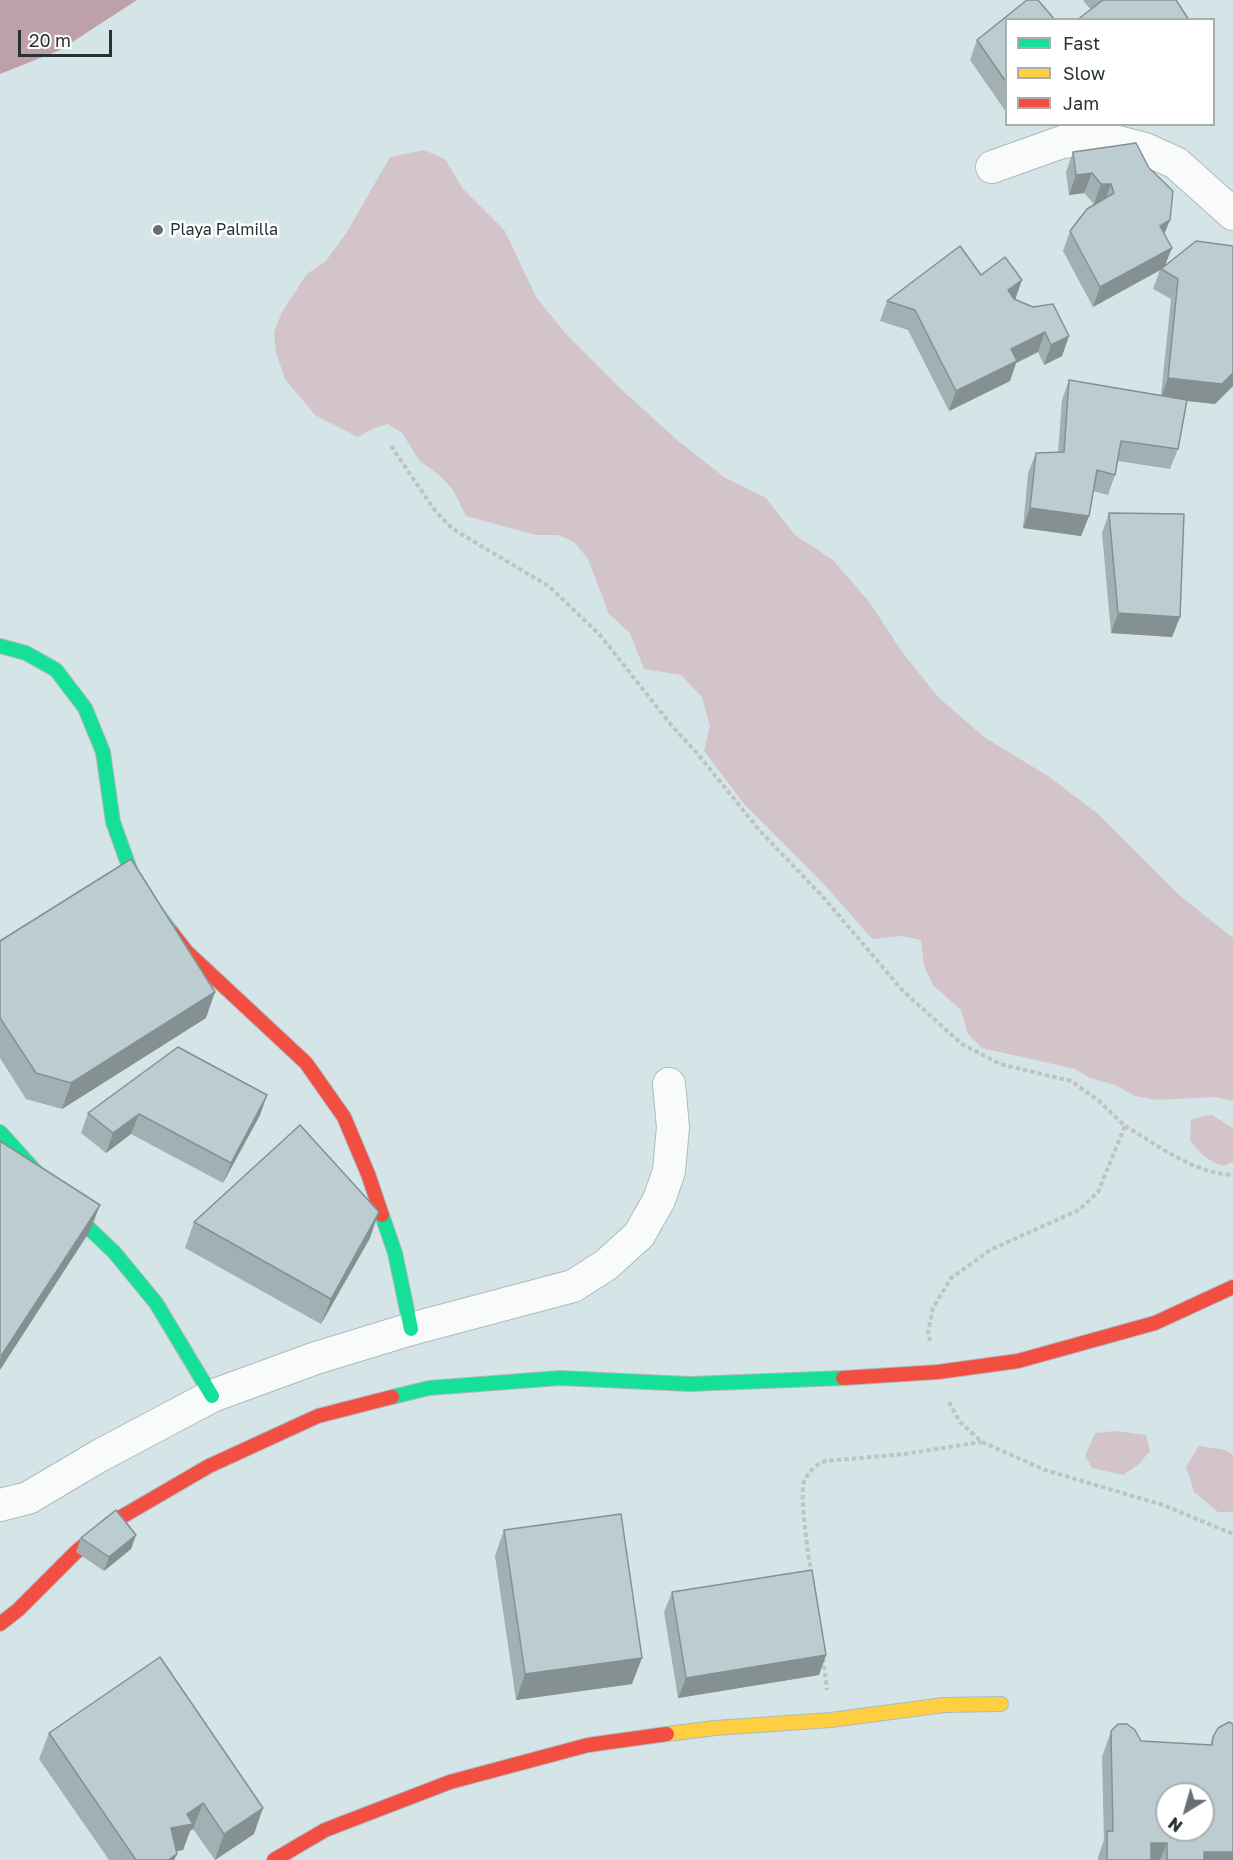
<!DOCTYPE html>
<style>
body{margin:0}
#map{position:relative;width:1233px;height:1860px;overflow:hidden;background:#d5e4e7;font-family:"Golos Text",sans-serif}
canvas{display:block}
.legend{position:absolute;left:1005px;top:18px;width:210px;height:108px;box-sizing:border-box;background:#fff;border:2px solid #a9adae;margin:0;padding:8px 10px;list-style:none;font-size:18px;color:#283234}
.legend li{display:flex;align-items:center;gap:12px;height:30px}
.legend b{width:30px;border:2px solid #a9adae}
.north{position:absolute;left:1155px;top:1782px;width:60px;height:60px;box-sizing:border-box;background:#fff;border:2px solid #a9adae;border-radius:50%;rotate:217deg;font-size:16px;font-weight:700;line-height:24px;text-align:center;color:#283234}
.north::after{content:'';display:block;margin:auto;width:21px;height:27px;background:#657073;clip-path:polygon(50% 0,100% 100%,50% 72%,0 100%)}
.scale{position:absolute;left:18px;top:30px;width:94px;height:27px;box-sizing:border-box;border:3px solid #283234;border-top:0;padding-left:8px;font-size:18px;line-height:21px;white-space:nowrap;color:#283234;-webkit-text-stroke:4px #fff;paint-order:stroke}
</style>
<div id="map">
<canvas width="1233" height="1860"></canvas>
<ul class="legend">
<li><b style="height:8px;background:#16e098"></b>Fast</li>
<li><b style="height:8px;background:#ffcf43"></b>Slow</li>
<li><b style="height:8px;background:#f24e42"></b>Jam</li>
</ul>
<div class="north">N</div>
<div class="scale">20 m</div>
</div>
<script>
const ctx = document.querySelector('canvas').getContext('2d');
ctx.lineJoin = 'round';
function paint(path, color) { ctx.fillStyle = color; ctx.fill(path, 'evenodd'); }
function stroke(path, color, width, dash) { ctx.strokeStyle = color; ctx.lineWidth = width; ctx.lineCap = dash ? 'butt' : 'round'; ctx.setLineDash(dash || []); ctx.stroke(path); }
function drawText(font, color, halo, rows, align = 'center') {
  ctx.font = font + ' "Golos Text",sans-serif'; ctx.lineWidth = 5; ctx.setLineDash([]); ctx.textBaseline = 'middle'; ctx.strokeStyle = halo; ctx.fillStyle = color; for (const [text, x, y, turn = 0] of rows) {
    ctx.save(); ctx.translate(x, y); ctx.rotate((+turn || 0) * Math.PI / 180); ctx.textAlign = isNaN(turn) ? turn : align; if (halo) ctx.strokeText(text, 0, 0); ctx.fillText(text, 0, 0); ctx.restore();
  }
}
paint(new Path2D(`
 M424,150l21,9 18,30 42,42 31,66 30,37 57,57 53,48 48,38 42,21 29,37 38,25 37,43 32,49 36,45 46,40 64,39 49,37 82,82 54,43v163l-18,-4 -58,3 -22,-4 -20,-11 -25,-7 -15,-9 -93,-21 -14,-14 -7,-24 -28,-25 -9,-19 -3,-26 -20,-4 -29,3 -50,-57 -77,-77 -41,-54 6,-25 -8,-29 -21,-22 -37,-6 -14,-36 -21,-19 -21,-55 -14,-17 -16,-7h-22l-70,-19 -13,-26 -13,-14 -21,-16 -17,-27 -14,-9 -16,5 -14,8 -43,-22 -30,-36 -9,-26 -2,-21 8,-20 25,-38 19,-13 21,-29 43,-75z
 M1212,1115l21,13v34l-9,4c-17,-5 -23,-12 -34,-26l1,-20 11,-4z
 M1116,1431l30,4 4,16 -11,13 -16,11 -31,-7 -7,-12 10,-23z
 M1199,1446l27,4 7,5v57h-15l-24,-20 -8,-25z`), '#d3c4ca');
paint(new Path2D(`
 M0,0h137l-77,50 -60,24z`), '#bea0a9');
const street = new Path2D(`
 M992,167l70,-25 44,-3 39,10 31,14 57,51
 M0,1505l28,-7 71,-42 113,-60 104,-38 95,-29 162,-43 33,-21 33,-30 20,-35 10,-29 4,-44 -4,-43`);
const fast = new Path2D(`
 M0,646l26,7 30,17 29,38 18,44 10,70 18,50 24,39 17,22
 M0,1132l75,83 39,37 42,51 56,93
 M382,1215l13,38 16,76
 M392,1397l37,-9 131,-10 130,6 153,-6`);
const slow = new Path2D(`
 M667,1734l48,-6 116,-8 113,-15 57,-1`);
const jam = new Path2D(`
 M172,933l14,18 120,112 38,54 24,57 14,41
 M843,1378l95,-6 80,-11 137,-38 78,-36
 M0,1624l18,-14 58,-58 35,-29 98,-57 109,-50 74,-19
 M274,1860l51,-30 125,-48 138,-37 79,-11`);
stroke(street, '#aebabc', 34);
stroke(fast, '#aebabc', 16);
stroke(slow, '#aebabc', 16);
stroke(jam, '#aebabc', 16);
stroke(new Path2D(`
 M391,446l45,66 17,17 97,58 50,48 72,91 25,27 63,78 64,67 79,93 59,53 38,20 71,17 28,20 26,25 -27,66 -19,18 -87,39 -41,29 -18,30 -5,25 2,8
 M1125,1126c34,20 68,47 108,49
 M949,1402l11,20 22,20 63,28 118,35 70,29
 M811,1574c-2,-18 -13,-81 -6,-95 5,-9 12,-15 21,-18l78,-7 77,-12
 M823,1658l4,32`), '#bec3c4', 4, [4.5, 3]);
stroke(street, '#f9fbfb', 32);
stroke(fast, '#16e098', 14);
stroke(slow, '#ffcf43', 14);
stroke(jam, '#f24e42', 14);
paint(new Path2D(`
 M1083,0h93l-86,9z
 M1006,20v92l-36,-52 7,-20z
 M1136,143l28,92 2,30 67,-19v140l-18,18 -28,-3 -9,48 -8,20 -52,-8 -3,14 -7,20 -15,-4 -4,25 -8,20 -58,-8 5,-55 8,-20 22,-1 4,-52 7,-20 92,15 10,-96 -18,-10 7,-19 -67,37 -30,-56 7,-20 26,-27h-2l-10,-11 -15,2 -3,-23 7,-20z
 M981,275l88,61 -7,20 -18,9 -6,-13 -22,11 -6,18 -61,30 -41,-81 -28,-9 7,-20z
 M1109,513l71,104 -8,20 -61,-4 -9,-100z
 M0,941l206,77 -144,91 -36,-10 -26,-41z
 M267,1095l-7,20 -37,68 -92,-49 -25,19 -25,-20 7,-20z
 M194,1222l176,16 -49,86 -136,-76z
 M504,1530l128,154 -116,16 -21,-144z
 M136,1535l-5,14 -27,22 -28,-19 5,-14z
 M672,1592l154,63 -7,20 -141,23 -14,-86z
 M160,1657l94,177 -39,26 -22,-31 -3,2 -7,19 -7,1 1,3 -3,6h-65l-70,-101 10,-26z
 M1111,1731l30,10 69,4 3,-8 20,123h-135v-3l6,-17 -2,-83z`), '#a2b0b4');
paint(new Path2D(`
 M1092,173l-8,20 -15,2 7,-20z
 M1101,184h10l-7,20h-10z
 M1170,220l-8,20 -2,-14z
 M1172,248l-8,20 -71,39 7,-20z
 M1022,280l-7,20 -7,-10z
 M1045,332l-7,20 -22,11 -6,18 -61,30 7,-20 55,-42z
 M1069,336l-7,20 -18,9 7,-20z
 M1233,373v13l-18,18 -54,-6 7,-20z
 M1030,508l59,8 -8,20 -58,-8z
 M1118,613l62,4 -8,20 -61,-4z
 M215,992l-9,26 -144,91 9,-26z
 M267,1095l-7,20 -37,68 8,-20z
 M139,1114l-8,20 -25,19 7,-20z
 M100,1205l-10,26 -90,139v-11l1,-3z
 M379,1212l-9,26 -49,86 10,-25z
 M136,1535l-5,14 -27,22 5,-14z
 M826,1655l-7,20 -141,23 8,-20z
 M642,1658l-10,26 -116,16 9,-26z
 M203,1803l-10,26 -3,2 -7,19 -21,4 9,-26 16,-14z
 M263,1808l-9,26 -39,26 9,-26z
 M1151,1843h16l-7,17h-16z
 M1204,1852h29v8h-32z
 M177,1854l-3,6h-6z`), '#849092');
const building = new Path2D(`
 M1027,0h11l17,20h-49v62l-29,-42z
 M1103,0h73l13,20h-112z
 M1136,143l13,25 24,23 -3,29 -10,6 12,22 -72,39 -30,-56 17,-22 27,-16 -3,-9h-10l-9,-11 -16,2 -3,-23z
 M1196,241l37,5v127l-11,11 -54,-6 10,-99 -17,-10z
 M960,246l21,29 24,-18 17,23 -14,10 6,9 19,8 20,-3 16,32 -18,9 -6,-13 -34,17 6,12 -61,30 -41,-81 -28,-9z
 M1069,380l118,20 -9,49 -57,-8 -6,34 -18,-5 -8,46 -59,-8 6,-55 28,-1z
 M1109,513l75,1 -4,103 -62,-4z
 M131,859l84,133 -144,91 -35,-10 -36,-55v-77z
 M178,1047l89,48 -36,68 -92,-49 -26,19 -25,-20z
 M300,1125l79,87 -48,87 -137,-77z
 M0,1141l100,64 -99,151h-1z
 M116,1510l20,25 -27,22 -28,-19z
 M621,1514l21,144 -117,16 -21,-144z
 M812,1570l14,85 -140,23 -14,-86z
 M160,1657l103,151 -39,26 -21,-31 -16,11 6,10 -22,4 6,26 -9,6h-32l-87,-127z
 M1229,1722l4,2v128h-29v8h-37v-17h-16v17h-44v-29h6l-2,-100 7,-7h9l8,6 6,11 71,4 1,-8 5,-9zM1167,1794h36v36h-36z`);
paint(building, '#bccdd1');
stroke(building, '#849092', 1.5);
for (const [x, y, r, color] of [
 [158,230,6,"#657073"]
]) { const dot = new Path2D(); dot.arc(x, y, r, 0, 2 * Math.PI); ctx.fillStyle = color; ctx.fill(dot); stroke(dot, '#fff', 2); }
drawText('16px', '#283234', '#fff', [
 ["Playa Palmilla",170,230]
], 'left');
</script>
